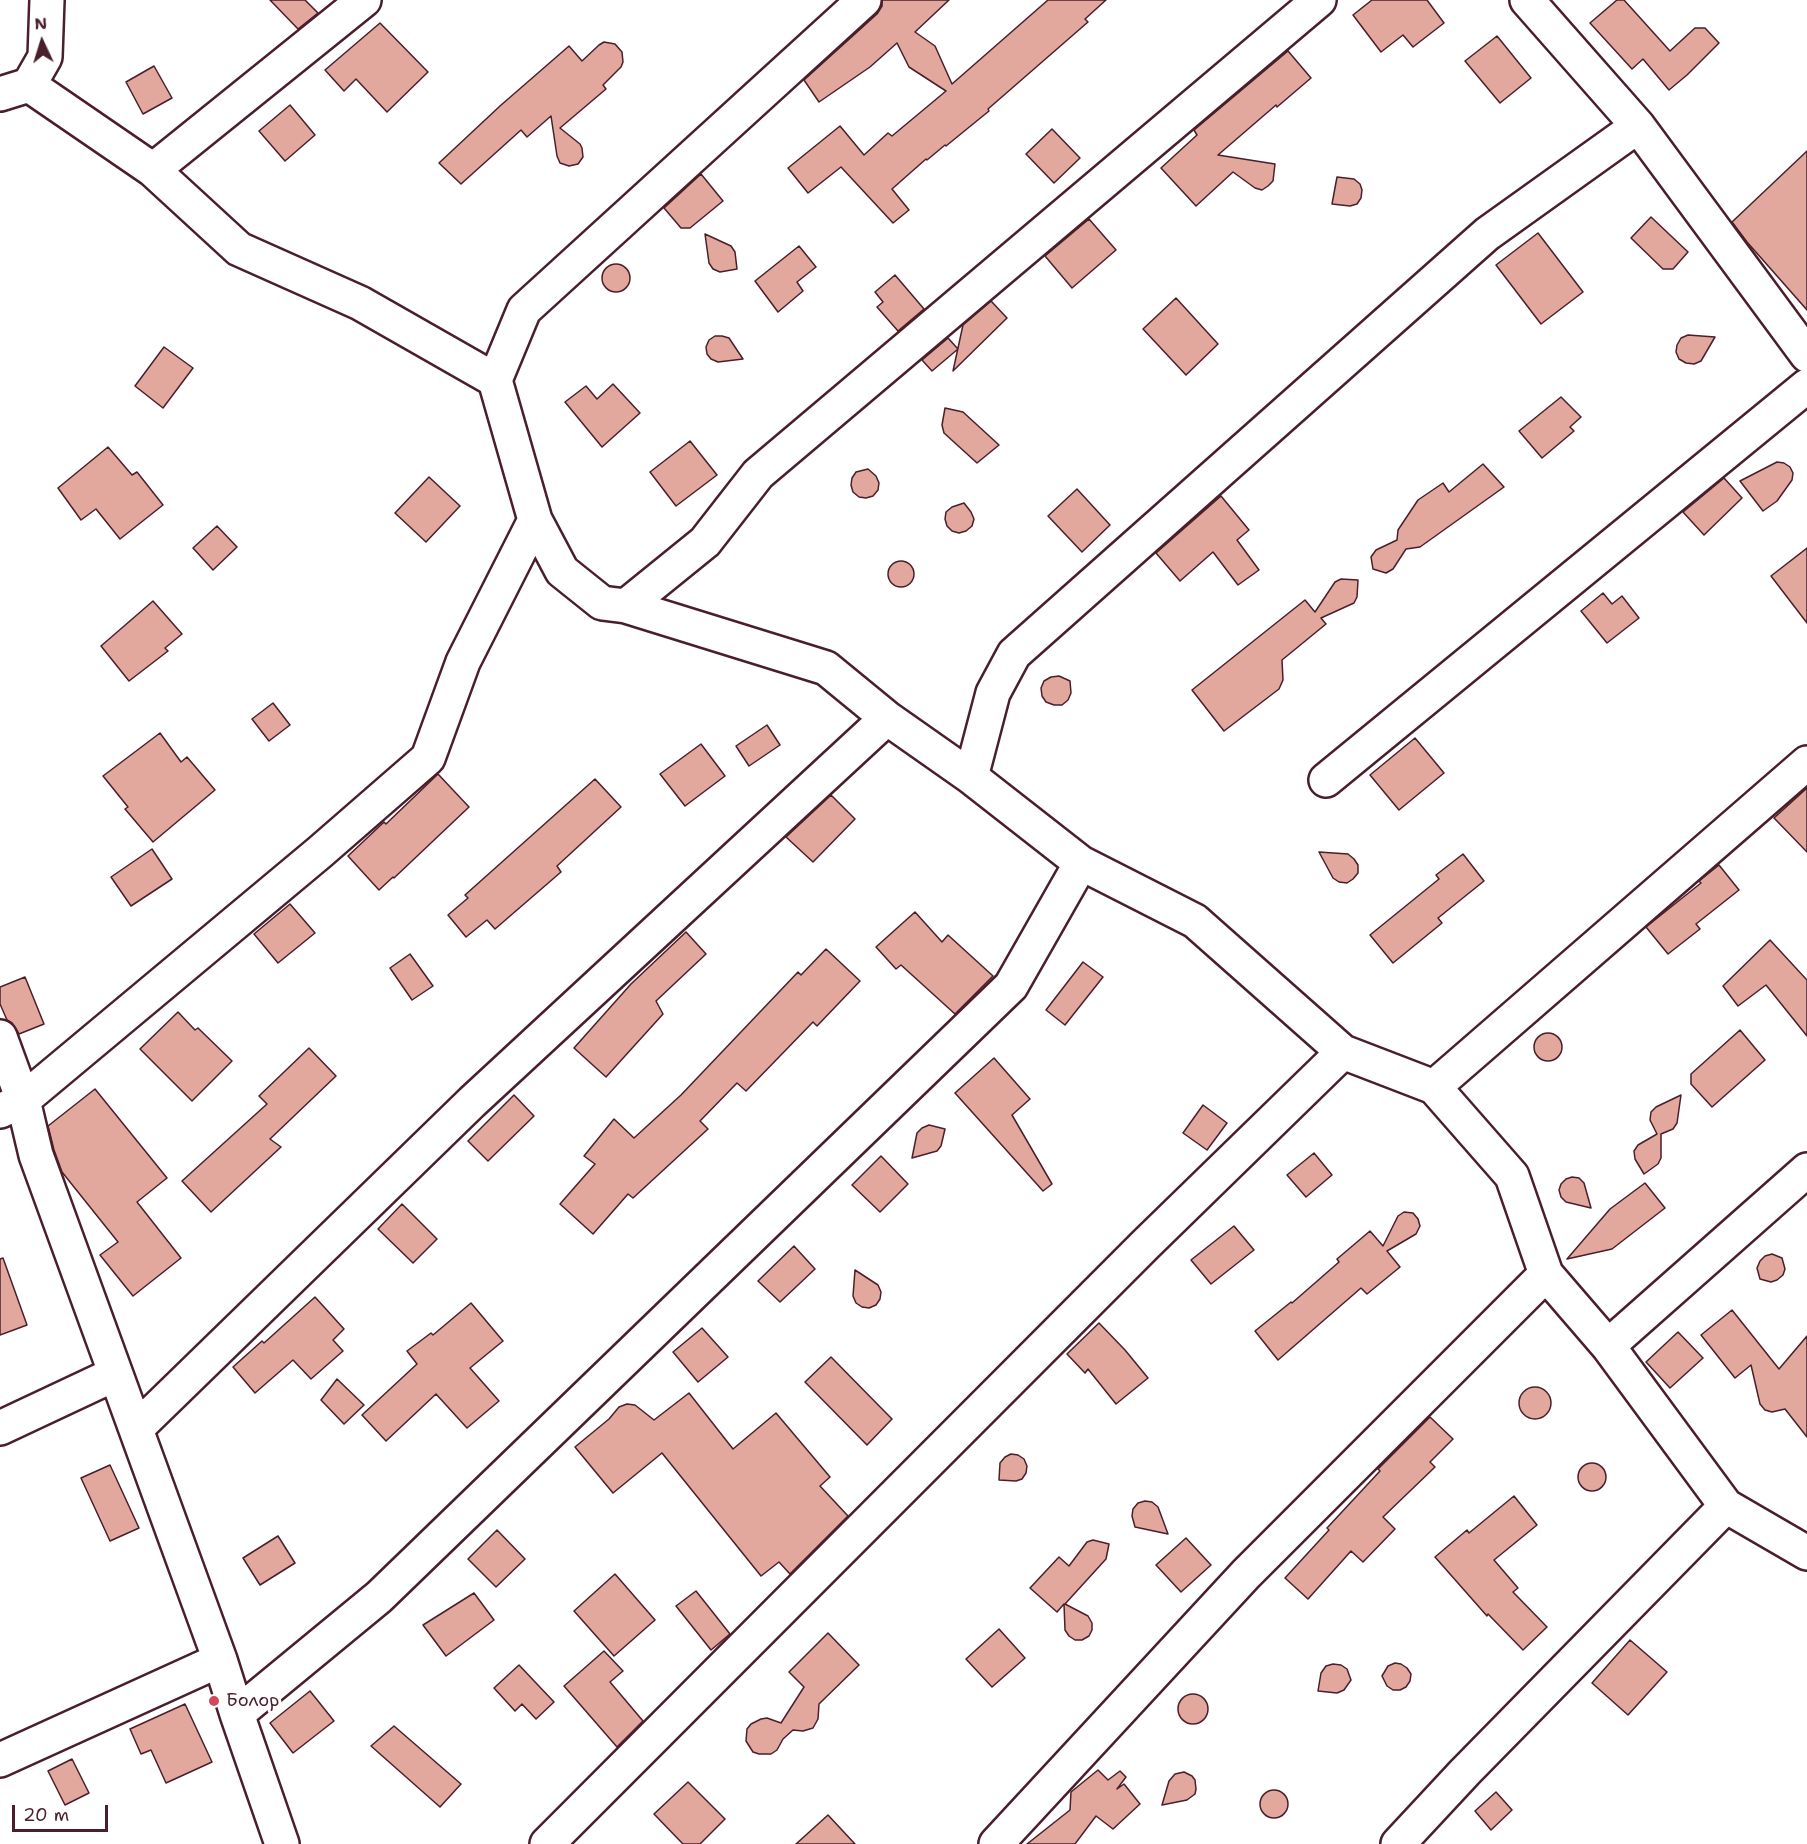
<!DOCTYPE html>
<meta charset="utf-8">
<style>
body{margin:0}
#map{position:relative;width:1807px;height:1844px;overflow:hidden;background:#fff;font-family:"Shantell Sans",sans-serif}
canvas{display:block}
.north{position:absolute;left:12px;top:12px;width:60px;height:60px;-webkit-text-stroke:4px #fff;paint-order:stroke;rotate:356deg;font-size:16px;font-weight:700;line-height:24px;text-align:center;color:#4a1f2b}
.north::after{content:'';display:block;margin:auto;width:21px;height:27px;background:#4a1f2b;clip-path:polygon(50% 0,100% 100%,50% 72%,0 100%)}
.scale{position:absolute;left:12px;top:1805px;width:96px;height:27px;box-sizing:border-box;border:3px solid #4a1f2b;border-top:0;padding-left:8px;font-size:18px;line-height:21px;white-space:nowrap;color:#4a1f2b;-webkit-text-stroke:4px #fff;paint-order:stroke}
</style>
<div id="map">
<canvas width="1807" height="1844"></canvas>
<div class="north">N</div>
<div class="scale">20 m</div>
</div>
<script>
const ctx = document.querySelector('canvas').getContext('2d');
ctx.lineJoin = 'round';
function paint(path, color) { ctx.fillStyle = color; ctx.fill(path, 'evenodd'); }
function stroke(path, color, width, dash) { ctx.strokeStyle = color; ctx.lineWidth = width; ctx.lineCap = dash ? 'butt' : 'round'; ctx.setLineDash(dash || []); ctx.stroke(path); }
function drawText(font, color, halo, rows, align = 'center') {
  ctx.font = font + ' "Shantell Sans",sans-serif'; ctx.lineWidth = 6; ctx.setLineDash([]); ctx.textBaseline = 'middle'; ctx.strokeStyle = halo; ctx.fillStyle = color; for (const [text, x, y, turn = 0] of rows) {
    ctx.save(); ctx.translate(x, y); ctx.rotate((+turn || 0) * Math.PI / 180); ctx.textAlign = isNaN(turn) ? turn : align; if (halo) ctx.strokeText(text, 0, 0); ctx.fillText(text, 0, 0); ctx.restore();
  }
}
const building = new Path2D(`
 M270,0h35l13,13 -20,16z
 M882,0h67l-34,32 20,14 17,38 96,-84h58l-21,19 3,3 -100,87 1,2 -43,35 -1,-1 -18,15 -1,-1 -34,30 17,21 -16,13 -52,-56 -33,26 -20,-25 52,-42 24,29 24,-22 4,3 54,-45 -37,-24 -12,-24 -27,24 -51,35 -15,-22 73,-66 5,-8z
 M1372,0h55l17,23 -31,24 -10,-12 -22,17 -28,-37z
 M1617,0h7l46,51 25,-23h10l14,15 -32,32 -18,15 -26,-31 -11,10 -42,-46z
 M380,23l48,49 -41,40 -31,-33 -12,12 -19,-21z
 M1497,36l34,42 -31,25 -35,-42z
 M604,42l11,2 7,8 1,10 -2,5 -18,18 3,4 -46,39 20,16 2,4 1,9 -5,7 -9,2 -9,-3 -3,-7 -6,-40 -24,21 -6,-7 -60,54 -22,-21 61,-57 69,-60 13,15 17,-16z
 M1288,51l23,27 -34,29 -1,-2 -58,50 57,9 -2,17 -5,5 -6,4 -7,-2 -22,-16 -37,34 -35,-38 36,-33 -3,-5z
 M154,66l18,32 -29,16 -17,-32z
 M290,105l25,30 -30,26 -26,-30z
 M1052,129l28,29 -26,25 -28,-29z
 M1807,151v159l-60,-68 -15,-20z
 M701,174l22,27 -33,27h-9l-17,-20z
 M1337,177l17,2 6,5 2,6 -1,8 -4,6 -7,2 -18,-2z
 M1651,217l37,35 -15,17h-10l-32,-31z
 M1089,219l27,31 -44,38 -27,-32z
 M1538,233l45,59 -42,32 -45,-59z
 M705,234l26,12 4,6 2,17 -17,3 -7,-3 -4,-6z
 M799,246l17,21 -19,15 6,9 -25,21 -23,-31z
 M602 278a14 14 0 1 1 28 0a14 14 0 1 1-28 0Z
 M895,275l29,34 -26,22 -21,-24 6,-5 -8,-10z
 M1176,298l42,46 -32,31 -43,-46z
 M991,301l16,17 -54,53 10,-46z
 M1688,335l27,2 -14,24 -7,3 -8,-1 -7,-4 -3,-7 1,-7 4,-7z
 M715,336h7l7,2 14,21 -25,3 -7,-3 -4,-5 -1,-7 3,-7z
 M948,338l10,11 -26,22 -10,-11z
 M164,347l29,21 -30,40 -28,-22z
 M613,384l27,29 -38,34 -37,-45 21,-16 11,13z
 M1561,397l20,20 -11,10 4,4 -32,27 -23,-27z
 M945,408l18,4 36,33 -22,18 -33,-30 -2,-8z
 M690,441l27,34 -41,31 -26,-34z
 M108,447l24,28 5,-3 26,33 -43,34 -24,-30 -15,11 -23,-32z
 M1777,462l7,1 6,4 3,6 -1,7 -15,21 -14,10 -23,-30z
 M1483,464l21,23 -84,60 -14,2 -13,20 -7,4 -13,-4 -2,-12 5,-7 21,-10 1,-10 20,-30 25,-17 6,9z
 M868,469l8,7 3,7 -1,7 -5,6 -7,2 -7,-1 -6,-5 -2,-7 1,-7 4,-6z
 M429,477l31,29 -34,36 -31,-29z
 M1724,478l18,20 -38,37 -21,-23z
 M1077,489l33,36 -28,27 -34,-36z
 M1221,496l28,34 -12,10 22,30 -21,15 -25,-33 -33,29 -24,-28z
 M964,503l7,9 3,7 -2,7 -6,5 -7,2 -7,-2 -5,-5 -2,-7 1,-7 6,-5z
 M217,526l20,21 -24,23 -20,-22z
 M1807,548v75l-36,-47z
 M888 574a13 13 0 1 1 26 0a13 13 0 1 1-26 0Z
 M1341,579l17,1 -1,17 -3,6 -33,15 5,6 -44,36 1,20 -4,9 -55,42 -32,-41 113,-90 10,12 20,-30z
 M1603,593l9,11 10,-8 17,22 -32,25 -26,-32z
 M153,601l29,33 -17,14 3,3 -39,30 -28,-35z
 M1059,676l11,5 1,12 -3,7 -6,5h-8l-8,-3 -4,-6 -1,-8 3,-7 7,-4z
 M273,703l17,22 -21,16 -17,-22z
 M767,725l13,20 -31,21 -13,-20z
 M160,733l21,29 6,-5 28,33 -62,52 -28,-33 3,-2 -25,-31z
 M1415,738l29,35 -45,37 -29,-35z
 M701,744l24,32 -40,30 -25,-32z
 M438,774l31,33 -75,71 -1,-1 -14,13 -31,-34 36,-34 2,2z
 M595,779l26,28 -64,59 4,6 -66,57 -8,-9 -21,17 -18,-22 20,-17 -3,-3z
 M1807,788v64l-33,-34z
 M831,795l24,24 -42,43 -27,-25z
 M152,849l20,30 -41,27 -20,-29z
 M1319,852l29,2 6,5 4,6v8l-5,6 -6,4 -8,-1 -6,-4z
 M1463,854l21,27 -46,37 4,5 -49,40 -23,-28 69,-56 -3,-4z
 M1719,865l20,25 -43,34 4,5 -32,25 -22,-27 55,-44 -2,-2z
 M290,904l25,29 -37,30 -24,-29z
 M915,912l27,30 6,-7 45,41 -38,38 -54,-49 -5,4 -20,-22z
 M686,932l20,22 -50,47 7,13 -57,63 -32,-29 57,-64z
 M1770,940l37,40v56l-41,-51 -28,21 -15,-20z
 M826,949l34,32 -43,45 -4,-4 -67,69 -9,-8 -37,38 8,8 -75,69 -5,-4 -35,40 -33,-30 35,-40 -11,-8 30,-37 20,19 47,-43 117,-123 3,3z
 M410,954l23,32 -21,14 -22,-32z
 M1083,962l20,15 -38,48 -19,-15z
 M25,977l19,47 -25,10 -7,-11 -5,-3 -7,-16v-17z
 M178,1012l17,18 3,-2 34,33 -40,40 -52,-52z
 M1740,1030l25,30 -53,47 -21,-23v-10z
 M1534 1047a14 14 0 1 1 28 0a14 14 0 1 1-28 0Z
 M309,1048l27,28 -66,63 11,8 -70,65 -29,-31 85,-77 -8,-8z
 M994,1058l36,41 -18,16 40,69 -9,7 -88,-98z
 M95,1089l72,89 -30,24 44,56 -48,38 -33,-41 18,-13 -56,-70 -8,-22 -6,-24z
 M514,1095l20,21 -46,45 -20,-20z
 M1681,1095l-4,28 -4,6 -12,5v24l-3,6 -14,10 -9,-15 -1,-8 4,-6 19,-11 -7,-14 1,-8 5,-5z
 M1203,1105l24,18 -20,27 -24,-17z
 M929,1125l16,4 -4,17 -4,5 -25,7 5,-25 5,-5z
 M1314,1153l18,22 -26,22 -19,-22z
 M881,1156l27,28 -28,28 -28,-27z
 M1572,1177l7,1 5,5 7,25 -25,-6 -5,-5 -2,-7 2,-6 5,-5z
 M1645,1183l20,25 -53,41 -45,10 43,-50z
 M402,1204l35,35 -24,24 -35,-34z
 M1404,1212l9,1 5,6 2,7 -4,8 -29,17 13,16 -33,27 -6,-6 -83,72 -23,-29 36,-29 1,1 47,-41 -2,-3 33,-28 13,15 15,-30z
 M1234,1226l20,24 -43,34 -20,-24z
 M794,1246l21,23 -35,33 -22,-21z
 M1772,1254l10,4 3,11 -2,6 -6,5 -6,2 -11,-3 -3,-11 3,-7 5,-5z
 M3,1258l24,67 -27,10v-76z
 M855,1270l23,15 3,7 -1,7 -4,6 -7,3 -7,-1 -6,-4 -3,-7z
 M315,1297l29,32 -11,11 10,11 -32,28 -18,-19 -38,33 -22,-26 29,-26 2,2z
 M471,1303l32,38 -33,27 29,33 -32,27 -31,-34 -50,47 -24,-26 55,-51 -10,-13 24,-18 2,2z
 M1732,1310l47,59 28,-33v101l-22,-28 -13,3 -7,-2 -5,-6 -9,-39 -16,13 -34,-43z
 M1099,1323l26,27 23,28 -32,26 -28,-35 -3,4 -18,-19z
 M702,1328l26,29 -30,25 -25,-30z
 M1678,1332l25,26 -33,30 -24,-26z
 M831,1357l61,62 -25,26 -62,-63z
 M337,1379l27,26 -20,19 -23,-24z
 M1519 1403a16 16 0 1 1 32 0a16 16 0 1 1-32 0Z
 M689,1393l44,56 43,-36 54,64 -10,9 28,30 -58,58 -11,-12 -18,14 -99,-123 -49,40 -38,-46 34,-28 10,-12 8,-3 8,1 19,15z
 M1430,1417l23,22 -23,23 5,5 -52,50 12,12 -32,33 -12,-11 -43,48 -23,-21 44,-48 -2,-2 53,-57 -2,-2z
 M1011,1454l7,1 6,4 3,7 -1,7 -4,6 -6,2 -17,-1 1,-17 5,-6z
 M1578 1477a14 14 0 1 1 28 0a14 14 0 1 1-28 0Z
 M110,1465l29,63 -29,13 -29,-63z
 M1514,1496l23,29 -43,35 24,28 -5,4 34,35 -24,23 -35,-36 -1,2 -52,-59 32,-27 2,3z
 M1145,1501l7,1 6,5 10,27 -33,-7 -3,-11 1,-7 5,-6z
 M497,1530l28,29 -29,28 -28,-28z
 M278,1536l17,27 -35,22 -17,-27z
 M1186,1538l25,27 -30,27 -25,-27z
 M1093,1540l16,4 -3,15 -41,45 23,12 4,7v7l-3,6 -7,4h-7l-6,-4 -4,-6 -1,-26 -7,8 -27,-24 29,-31 10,9 18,-24z
 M615,1574l40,46 -41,36 -40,-45z
 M696,1591l34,43 -19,16 -35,-44z
 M474,1593l20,27 -48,36 -23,-31z
 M999,1629l26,29 -33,29 -26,-28z
 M828,1633l31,32 -40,39 -1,15 -5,9 -10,3 -10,-1 -10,9 -6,11 -6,4h-12l-6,-2 -7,-11 1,-12 4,-5 10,-5 6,-1 14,5 23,-36 -15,-15z
 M1630,1640l37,32 -39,43 -36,-32z
 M604,1651l19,20 -13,11 33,39 -26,26 -53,-61z
 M1395,1663l6,1 6,4 4,6 -1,7 -4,6 -6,3h-7l-6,-4 -5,-10 6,-10z
 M1333,1664l8,1 6,4 4,11 -7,10 -7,3 -19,-2 3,-18 5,-7z
 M519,1665l35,37 -18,17 -14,-15 -7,7 -21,-23z
 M310,1691l24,30 -41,32 -23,-30z
 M1178 1709a15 15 0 1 1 30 0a15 15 0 1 1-30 0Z
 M185,1704l27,58 -46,21 -15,-33 -10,4 -11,-25z
 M394,1726l67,58 -21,23 -69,-61z
 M72,1759l17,34 -24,12 -17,-34z
 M1098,1770l10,10 12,-9 6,6 -9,12 7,-5 16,20 -27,25 -17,-13 -21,28h-48l43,-34 1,-18z
 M1184,1772l8,4 3,4 1,9 -1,5 -8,6 -25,5 7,-24 6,-7z
 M688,1782l37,37 -25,25h-17l-29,-30z
 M1260 1804a14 14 0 1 1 28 0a14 14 0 1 1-28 0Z
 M1496,1792l16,18 -21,20 -16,-19z
 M828,1815l27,29h-59z`);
paint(building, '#e2a89d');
stroke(building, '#4a1f2b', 1.5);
const minor = new Path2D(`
 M864,0l-340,310 -29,70 40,140 27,51 40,32 24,3 79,-64 53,-68 561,-474
 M1527,0l111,126 169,229
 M29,85l124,85 86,79 121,54 135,77
 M0,94l29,-9 16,-28 2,-57
 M153,170l211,-170
 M626,606l200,62 61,50 84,59 110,86 114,58 148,131 91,35 78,89 34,98 62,72 118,160 81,47
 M971,777l22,-84 21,-39 473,-420 151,-108
 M1326,780l481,-394
 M0,1037l23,63 13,55 184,505 17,54 45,130
 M1434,1087l373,-324
 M0,1111l23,-11 297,-248 108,-94 35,-96 72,-142
 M1608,1346l199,-176
 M0,1428l115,-54
 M137,1428l335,-326 415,-384
 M237,1714l142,-117 632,-611 70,-123
 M0,1760l220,-100
 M547,1844l599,-600 197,-192
 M996,1844l250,-270 300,-300
 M1398,1844l67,-72 261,-266`);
stroke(minor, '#4a1f2b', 38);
stroke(minor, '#fff', 33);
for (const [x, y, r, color] of [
 [214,1701,6,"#d1495b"]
]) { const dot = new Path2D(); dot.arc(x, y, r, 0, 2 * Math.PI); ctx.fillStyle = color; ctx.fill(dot); stroke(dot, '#fff', 2); }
drawText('18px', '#4a1f2b', '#fff', [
 ["Болор",226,1701]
], 'left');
</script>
